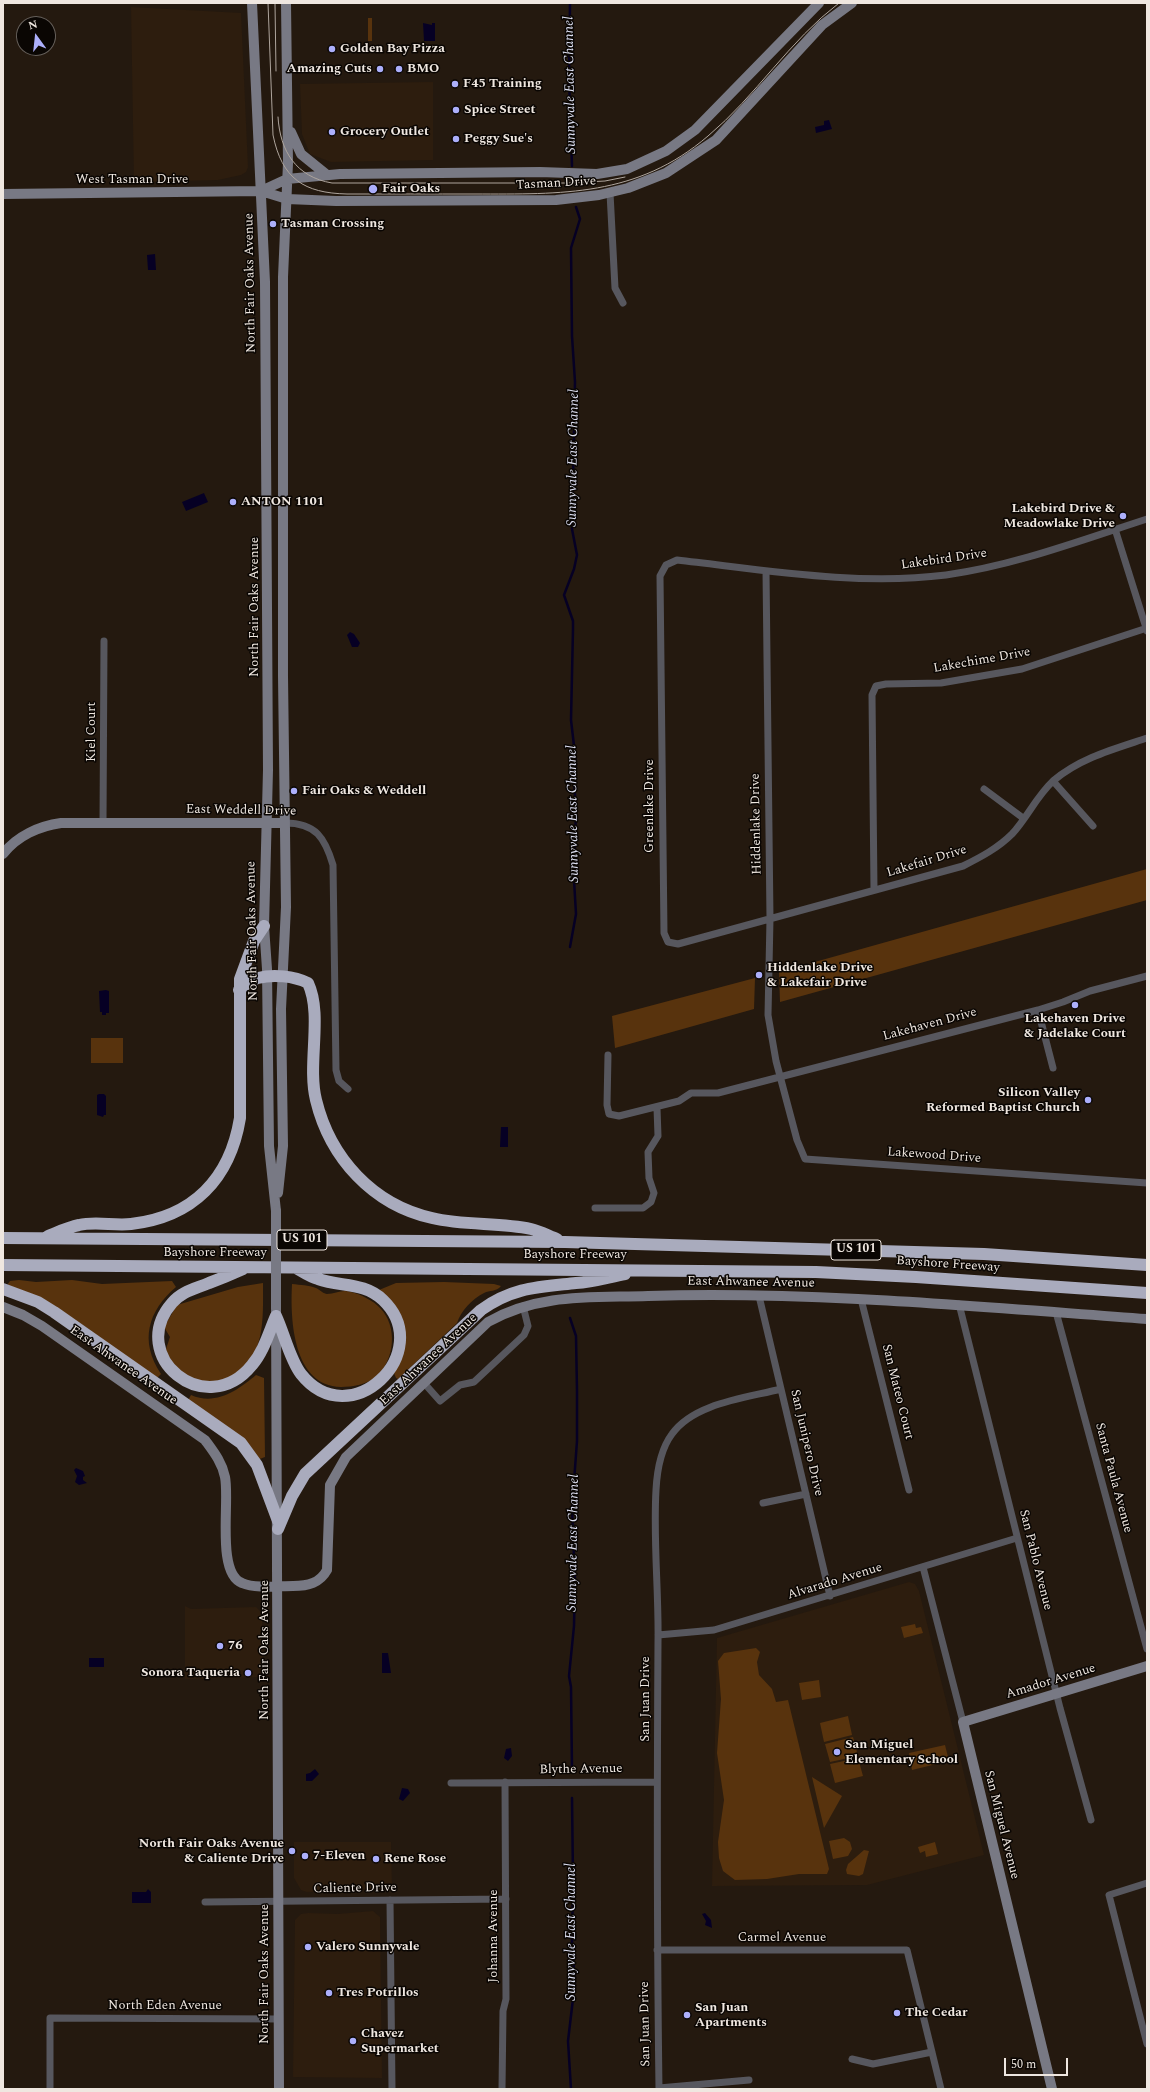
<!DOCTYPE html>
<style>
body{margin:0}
#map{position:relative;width:1150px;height:2092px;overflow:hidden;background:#24190f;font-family:Spectral,serif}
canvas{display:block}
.frame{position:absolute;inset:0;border:4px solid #efe7e0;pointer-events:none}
.north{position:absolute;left:16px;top:16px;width:40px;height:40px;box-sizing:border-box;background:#0a0603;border:1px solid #66605b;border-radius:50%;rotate:345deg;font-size:11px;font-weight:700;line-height:16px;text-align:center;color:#efe7e0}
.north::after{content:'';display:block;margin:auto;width:14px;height:18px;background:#acaffb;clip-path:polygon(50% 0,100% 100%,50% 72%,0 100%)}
.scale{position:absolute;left:1004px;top:2058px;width:64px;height:18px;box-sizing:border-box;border:2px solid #efe7e0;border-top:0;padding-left:5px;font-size:12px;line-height:14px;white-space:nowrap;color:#efe7e0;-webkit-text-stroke:3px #0a0603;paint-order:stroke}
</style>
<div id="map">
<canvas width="1150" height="2092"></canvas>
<div class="frame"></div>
<div class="north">N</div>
<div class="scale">50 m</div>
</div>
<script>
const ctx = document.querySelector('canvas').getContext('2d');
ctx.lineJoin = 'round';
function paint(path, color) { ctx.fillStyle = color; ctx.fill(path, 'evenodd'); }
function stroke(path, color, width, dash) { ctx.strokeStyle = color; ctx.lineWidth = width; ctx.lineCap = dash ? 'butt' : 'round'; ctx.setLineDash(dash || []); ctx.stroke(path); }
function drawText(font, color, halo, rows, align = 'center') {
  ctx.font = font + ' Spectral,serif'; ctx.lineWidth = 3; ctx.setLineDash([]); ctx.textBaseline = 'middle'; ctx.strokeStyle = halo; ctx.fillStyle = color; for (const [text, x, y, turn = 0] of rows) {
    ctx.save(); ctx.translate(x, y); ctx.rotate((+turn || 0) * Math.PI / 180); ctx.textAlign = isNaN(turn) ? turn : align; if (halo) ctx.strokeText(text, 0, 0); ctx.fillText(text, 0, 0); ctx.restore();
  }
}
paint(new Path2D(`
 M131,7l110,6 7,154 -2,5 -5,3 -23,5 -84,2z
 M433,82v78l-102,2 -21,-8 -8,-20 -2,-50z
 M909,1582l6,2 4,7 65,264 -117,30 -155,1 5,-248z
 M185,1606l6,3 65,-2 6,6 1,64 -78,2z
 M294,1842h97l1,46 -85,4 -6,-2 -7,-12z
 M373,1911l7,6 2,161 -89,-1 2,-157 6,-6 7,-1 30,1z`), '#2d1d0e');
paint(new Path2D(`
 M368,18h4v23h-4z
 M1147,869v31l-367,102 -1,-30z
 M755,978l-1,31 -139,39 -3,-32z
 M91,1038h32v25h-32z
 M19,1280l17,2 36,-2 30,4 70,-3 4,6c-28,24 -37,54 -15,87l-6,6 -55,-39c-11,-16 -24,-19 -40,-27 -18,-10 -35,-20 -53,-29l3,-4z
 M444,1282l50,2 7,2c-5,6 -11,4 -17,7 -12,6 -23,18 -27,30l-59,56 -2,-1 -2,-5 8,-18 1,-14 -24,-51 17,-7z
 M263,1283c0,35 3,75 -32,95 -9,4 -24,4 -34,6l-22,-16 -10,-16 5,-15 -6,-10 13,-22 61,-18z
 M292,1284c9,1 16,1 24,4 4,2 8,6 11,6 9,0 14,-5 24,-2 9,2 23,9 29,16 18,18 15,52 -4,69 -9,7 -23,10 -35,10 -48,-1 -51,-67 -49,-103z
 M256,1375l8,3 1,79 -8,3 -70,-58 4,-7c25,11 47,-5 65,-20z
 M915,1624l1,4 5,-1 2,6 -19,5 -3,-11z
 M756,1648l4,4 -3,10 2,13 13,14 4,13 12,-2 41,169 -2,5h-28l-32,5 -32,1 -12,-9 -4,-13 -1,-16 6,-42 -7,-47 4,-54 -3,-38 6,-8z
 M819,1680l2,17 -19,3 -3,-17z
 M848,1716l4,19 -28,7 -4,-19z
 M853,1737l5,19 -28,6 -5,-18z
 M945,1745l4,16 -37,9 -3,-17z
 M858,1758l5,18 -28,7 -5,-19z
 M812,1777l30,19 -18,32z
 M844,1838l6,4 2,7 -4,7 -15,3 -4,-18z
 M935,1842l3,12 -12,3 -1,-6 -5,2 -2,-6z
 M864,1850l5,1 -6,23 -4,2 -12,-2 -1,-4 2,-6z`), '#58330d');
paint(new Path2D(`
 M423,23l9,2v-2h3v18h-11z
 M829,120l3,9 -16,4 -1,-6 9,-2v-4z
 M155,254l1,16h-8l-1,-15z
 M204,493l4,9 -22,9 -4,-9z
 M350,632l4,2 6,9 -2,4h-6l-5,-12z
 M106,990l3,1v22h-3v2h-4v-3h-2l-1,-21z
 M99,1094h5l2,2v19h-2l-1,2 -6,-2v-20z
 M501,1127h7v20h-8z
 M76,1468l7,3 2,5 -2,1v3l4,3 -8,2 -4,-3 2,-6 -3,-6z
 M382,1653h6l3,20h-9z
 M89,1658h15v9h-15z
 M511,1748l1,8 -4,5 -4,-3 2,-9z
 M315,1769l4,5 -7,7h-6v-7l4,-1z
 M402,1788l6,1 2,4 -7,8 -4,-2z
 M148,1889l3,3v11h-19v-11h14z
 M705,1913l6,7 1,8 -7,-3 1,-4 -4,-7z`), '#060024');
stroke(new Path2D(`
 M570,3l-1,75 3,88
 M570,947l6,-33 -2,-34 2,-71 -2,-27 2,-19 -5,-43 2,-91v-8l-9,-26 10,-26 3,-14 -5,-26 3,-147 -3,-46 -1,-88 9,-29 -4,-12
 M570,1318l6,18 1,55v50l-5,68 3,72 -1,45 -5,50 2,11 1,82
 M571,2089l-3,-48 7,-59 -3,-38 1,-66 -1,-80`), '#060024', 2.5);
stroke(new Path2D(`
 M610,193l5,95 8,15
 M1147,519c-65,21 -134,47 -201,56 -89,11 -180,-5 -269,-15l-11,5 -6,11 4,357 4,9 10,2 285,-78c18,-9 35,-18 49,-32 15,-16 24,-37 41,-53 27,-23 61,-32 94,-43
 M1115,529l32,102
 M766,571l4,348 -2,96 8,46 21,79 8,19 342,24
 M1053,781l40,45
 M984,789l39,29
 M103,823l1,-182
 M285,823c31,0 40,15 48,42l3,205 3,11 9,8
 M874,890l-2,-195 4,-9 10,-2 55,-1 81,-14 125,-41
 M1038,1010l15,58
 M608,1055l-1,50 2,9 10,2 60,-15 12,-8h27l320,-83 25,-8 27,-11 57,-15
 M595,1208h48l8,-6 3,-9 -5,-15 -1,-26 10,-16 -1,-28
 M759,1296l71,300
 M861,1299l48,191
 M959,1304l101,404 31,112
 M1056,1312l91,337
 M424,1383l16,18 20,-16 14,-3 50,-47 4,-9 -5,-20
 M763,1503l43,-9
 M923,1567l40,155
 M658,1635l56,-5 303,-92
 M451,1783l206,-1
 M1147,1883l-38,12 38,149
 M390,1900l2,189
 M205,1902l301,-3
 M657,1950h250l34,139
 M852,2059l21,5 59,-12
 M659,2088l90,-8
 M50,2089v-71l229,1
 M502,2089l1,-78 3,-12 -1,-217
 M659,2089c-2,-149 -2,-298 -1,-446 1,-51 -5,-102 -2,-153 1,-19 4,-40 16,-56 22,-31 74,-36 109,-45`), '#57575e', 7);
stroke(new Path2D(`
 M252,3l13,279 3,488 -4,156 3,43 2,177 7,65
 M291,132l10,22 26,21
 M261,191l26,-12 53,-5 200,-2 57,2 30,-5 39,-18 29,-21 124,-127
 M3,194l258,-3 26,8 49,2 220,-1 43,-5 29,-7 38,-15 50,-33 106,-115 30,-22
 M3,854c14,-18 36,-28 58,-31h224
 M278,1193l5,-47 -2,-137 5,-102 -3,-231v-399l5,-114 -2,-160
 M276,1301l3,788
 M3,1307l20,8 19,11 163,114c8,11 17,22 20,37 5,24 -9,96 17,106 14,6 36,3 51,3 15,0 27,-3 34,-16l3,-85 16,-28 142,-135c51,-29 104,-24 160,-26 166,-5 333,11 499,23
 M1052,2089l-89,-367 184,-56`), '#787984', 10);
stroke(new Path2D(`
 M239,990c6,-5 11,-10 19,-12 15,-4 36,-2 50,5 15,32 -1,81 8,117 14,58 57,105 116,118 33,8 67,4 99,11 9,2 18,7 26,10
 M48,1236c10,-4 21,-9 31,-11 17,-4 35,1 52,-1 62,-7 99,-45 109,-106v-139l14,-38 10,-15
 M3,1238l562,4 419,12 163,11
 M3,1265l813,7 100,5 231,16
 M243,1269c-11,5 -23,10 -34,14 -14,6 -27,8 -37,20 -46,53 34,119 80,62 12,-14 17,-33 24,-49
 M3,1289l35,13 16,10 187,131 16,22 21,56
 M276,1316c8,17 14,44 25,58 49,62 136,-22 82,-74 -19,-18 -42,-13 -65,-21 -8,-2 -15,-7 -22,-11
 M278,1529l14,-33 13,-22 176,-164c32,-23 58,-23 95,-27 17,-1 33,-6 49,-9`), '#a9abbd', 12);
stroke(new Path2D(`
 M268,3l5,132c9,44 31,58 74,59 43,0 85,0 127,0 88,0 163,3 234,-58 48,-40 81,-95 131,-133
 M275,3l1,68
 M278,117c2,34 18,60 54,66h237l36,-2 20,-4`), '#aea59d', 1);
stroke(new Path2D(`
 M276,1211v90`), '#787984', 10);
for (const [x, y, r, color] of [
 [332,49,4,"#acaffb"],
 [380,69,4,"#acaffb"],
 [399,69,4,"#acaffb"],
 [455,84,4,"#acaffb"],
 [456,110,4,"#acaffb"],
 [332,132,4,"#acaffb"],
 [456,139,4,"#acaffb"],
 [373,189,5,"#acaffb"],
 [273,224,4,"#acaffb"],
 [233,502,4,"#acaffb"],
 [1123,516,4,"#acaffb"],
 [294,791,4,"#acaffb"],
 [759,975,4,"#acaffb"],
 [1075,1005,4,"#acaffb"],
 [1088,1100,4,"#acaffb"],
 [220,1646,4,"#acaffb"],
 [248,1673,4,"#acaffb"],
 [837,1752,4,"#acaffb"],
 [292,1851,4,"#acaffb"],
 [305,1856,4,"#acaffb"],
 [376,1859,4,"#acaffb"],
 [308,1947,4,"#acaffb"],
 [329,1993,4,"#acaffb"],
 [897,2013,4,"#acaffb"],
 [687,2015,4,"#acaffb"],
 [353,2041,4,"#acaffb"]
]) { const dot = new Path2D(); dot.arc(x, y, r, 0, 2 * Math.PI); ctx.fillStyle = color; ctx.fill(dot); stroke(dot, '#0a0603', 1.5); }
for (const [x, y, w] of [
 [302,1240,50],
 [856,1250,50]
]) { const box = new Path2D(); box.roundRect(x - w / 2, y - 10, w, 20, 3); ctx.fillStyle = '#0a0603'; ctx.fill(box); stroke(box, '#efe7e0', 1); }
drawText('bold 12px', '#efe7e0', null, [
 ["US 101",302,1240],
 ["US 101",856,1250]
]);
drawText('bold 13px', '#efe7e0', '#0a0603', [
 ["Golden Bay Pizza",340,49],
 ["Amazing Cuts",372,69,"right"],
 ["BMO",407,69],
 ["F45 Training",463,84],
 ["Spice Street",464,110],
 ["Grocery Outlet",340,132],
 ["Peggy Sue's",464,139],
 ["Fair Oaks",382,189],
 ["Tasman Crossing",281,224],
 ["ANTON 1101",241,502],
 ["Lakebird Drive &",1115,509,"right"],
 ["Meadowlake Drive",1115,524,"right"],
 ["Fair Oaks & Weddell",302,791],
 ["Hiddenlake Drive",767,968],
 ["& Lakefair Drive",767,983],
 ["Lakehaven Drive",1075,1019,"center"],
 ["& Jadelake Court",1075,1034,"center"],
 ["Silicon Valley",1080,1093,"right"],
 ["Reformed Baptist Church",1080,1108,"right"],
 ["76",228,1646],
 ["Sonora Taqueria",240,1673,"right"],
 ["San Miguel",845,1745],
 ["Elementary School",845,1760],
 ["North Fair Oaks Avenue",284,1844,"right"],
 ["& Caliente Drive",284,1859,"right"],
 ["7-Eleven",313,1856],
 ["Rene Rose",384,1859],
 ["Valero Sunnyvale",316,1947],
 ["Tres Potrillos",337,1993],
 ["San Juan",695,2008],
 ["Apartments",695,2023],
 ["The Cedar",905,2013],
 ["Chavez",361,2034],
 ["Supermarket",361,2049]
], 'left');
drawText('13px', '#efe7e0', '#0a0603', [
 ["West Tasman Drive",132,180],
 ["Tasman Drive",556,184,-3],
 ["North Fair Oaks Avenue",251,283,-91],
 ["Lakebird Drive",944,560,-8],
 ["North Fair Oaks Avenue",255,607,-90],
 ["Lakechime Drive",982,661,-10],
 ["Kiel Court",92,732,-90],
 ["Greenlake Drive",650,806,-90],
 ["East Weddell Drive",241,811,1],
 ["Hiddenlake Drive",757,824,-91],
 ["Lakefair Drive",927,862,-17],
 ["North Fair Oaks Avenue",253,931,-91],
 ["Lakehaven Drive",930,1025,-15],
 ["Lakewood Drive",934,1156,4],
 ["Bayshore Freeway",215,1253],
 ["Bayshore Freeway",575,1255],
 ["Bayshore Freeway",948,1265,4],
 ["East Ahwanee Avenue",751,1283,1],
 ["East Ahwanee Avenue",429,1360,-43],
 ["East Ahwanee Avenue",123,1366,35],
 ["San Mateo Court",897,1392,76],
 ["San Junipero Drive",806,1443,77],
 ["Santa Paula Avenue",1113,1478,75],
 ["San Pablo Avenue",1035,1560,76],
 ["Alvarado Avenue",835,1582,-17],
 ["North Fair Oaks Avenue",265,1650,-90],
 ["Amador Avenue",1051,1682,-17],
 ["San Juan Drive",646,1699,-90],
 ["Blythe Avenue",581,1770,-1],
 ["San Miguel Avenue",1001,1825,76],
 ["Caliente Drive",355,1889,-1],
 ["Johanna Avenue",494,1936,-90],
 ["Carmel Avenue",782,1938],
 ["North Fair Oaks Avenue",265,1974,-90],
 ["North Eden Avenue",165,2006],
 ["San Juan Drive",646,2024,-91]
]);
drawText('italic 14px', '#dddff1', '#0a0603', [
 ["Sunnyvale East Channel",571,85,-91],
 ["Sunnyvale East Channel",574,458,-89],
 ["Sunnyvale East Channel",574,814,-91],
 ["Sunnyvale East Channel",574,1543,-89],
 ["Sunnyvale East Channel",572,1932,-90]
]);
</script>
